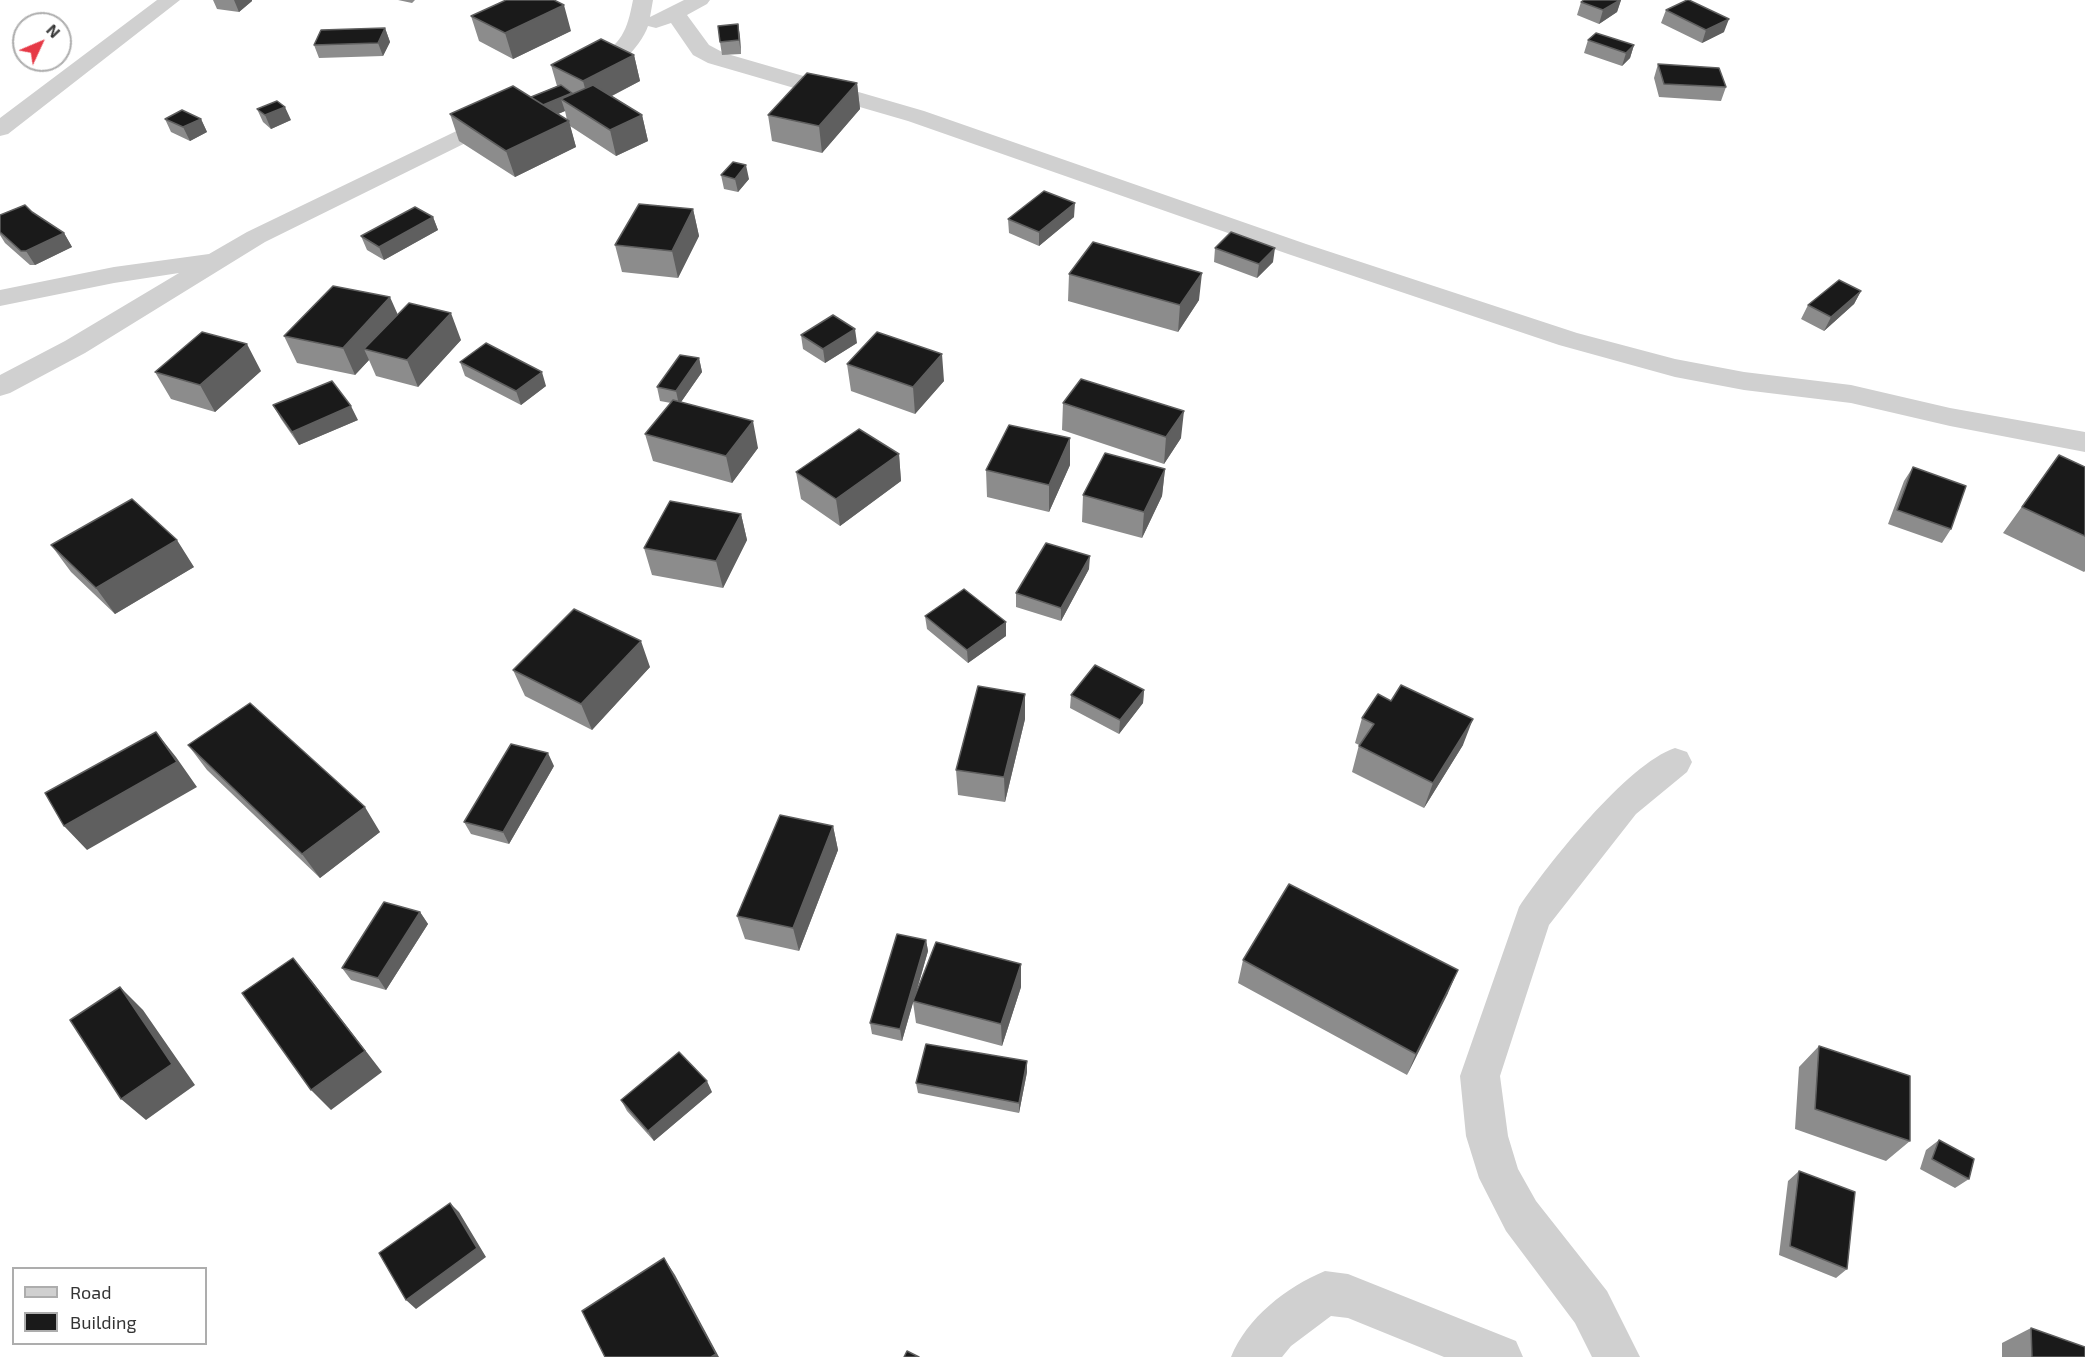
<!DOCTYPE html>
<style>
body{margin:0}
#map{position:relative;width:2085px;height:1357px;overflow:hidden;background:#fff;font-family:"Exo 2",sans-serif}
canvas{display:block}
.legend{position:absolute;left:12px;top:1267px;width:195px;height:78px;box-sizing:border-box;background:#fff;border:2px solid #adadad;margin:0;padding:8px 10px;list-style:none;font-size:18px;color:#333}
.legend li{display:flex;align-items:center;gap:12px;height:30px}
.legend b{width:30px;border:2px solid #adadad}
.north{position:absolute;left:12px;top:12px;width:60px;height:60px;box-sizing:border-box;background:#fff;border:2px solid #adadad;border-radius:50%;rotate:46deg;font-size:16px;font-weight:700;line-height:24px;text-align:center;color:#333}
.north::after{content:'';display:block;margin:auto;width:21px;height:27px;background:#e63946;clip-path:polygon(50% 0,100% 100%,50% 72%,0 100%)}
</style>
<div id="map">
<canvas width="2085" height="1357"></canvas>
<ul class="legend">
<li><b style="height:8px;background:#d0d0d0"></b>Road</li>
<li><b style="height:16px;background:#1a1a1a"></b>Building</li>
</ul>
<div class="north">N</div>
</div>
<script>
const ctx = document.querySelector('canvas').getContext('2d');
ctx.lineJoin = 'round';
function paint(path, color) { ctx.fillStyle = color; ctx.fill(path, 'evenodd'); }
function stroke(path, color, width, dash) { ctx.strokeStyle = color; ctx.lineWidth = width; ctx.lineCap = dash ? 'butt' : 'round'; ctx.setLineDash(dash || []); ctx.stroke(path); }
paint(new Path2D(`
 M157,0h23l-172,134 -8,2v-18z
 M633,0h20l-3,17 34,-17h26l-3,4 -20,11 22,30 15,8 200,58 382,133 271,89 98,26 69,13 107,13 99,23 135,24v20l-135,-26 -99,-23 -107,-13 -69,-13 -116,-32 -271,-91 -380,-133 -200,-58 -15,-8 -22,-32 -15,5 -8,-2c-8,24 -44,58 -71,52l-3,-5c5,-7 12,-9 19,-13 29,-16 34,-29 40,-60z
 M500,110l8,2 3,5 -3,5 -243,120 -180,111 -75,40 -10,3v-21l65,-34 114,-68 -65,10 -114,23v-16l114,-23 95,-13 38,-22z
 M1675,748l12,4 5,10 -5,10 -51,42 -87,111 -49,151 8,60 10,33 18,32 71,90 33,66h-48l-17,-34 -69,-92 -27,-53 -13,-42 -6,-60 59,-169c29,-43 108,-143 156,-159z
 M1325,1271l23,3 168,67 7,16h-79l-96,-39 -17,-2 -40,30 -9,11h-51c16,-39 55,-70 94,-86z`), '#d0d0d0');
paint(new Path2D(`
 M213,0h39v1l-13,11 -22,-3z
 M398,0h17l-3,3z
 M1584,0h37l-4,12 -18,12 -22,-9 4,-13z
 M1666,10l58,22 -22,11 -41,-20z
 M471,16l100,15 -58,28 -34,-18z
 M738,24l2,13 1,17 -19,1 -2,-13z
 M385,28l5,14 -7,14 -64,2 -5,-13z
 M1588,40l46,5 -4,13 -8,8 -38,-13z
 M634,55l6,26 -28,15 30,19 6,26 -32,15 -46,-30 6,21 -61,30 -56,-36 -9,-27 81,-17 26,-11 -6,-21zM565,111l2,9 -9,-6z
 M1658,64l68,23 -5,14 -62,-4 -5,-19z
 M857,83l3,26 -38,44 -50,-12 -4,-26z
 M257,109l34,11 -20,9 -8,-7z
 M165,119h36l6,13 -17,9 -19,-9z
 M721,175l28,4 -11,13 -14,-3z
 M693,209l6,27 -21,42 -56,-6 -7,-27z
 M32,212l32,21 8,14 -37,18h-5l-25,-22 -5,-8v-20z
 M433,217l5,13 -54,30 -17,-10 -6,-14z
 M1074,217l-35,29 -30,-13 -1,-14z
 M1215,248l58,14 -16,16 -43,-16z
 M1069,274l130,26 -21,32 -110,-31z
 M1861,291l-7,13 -30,27 -23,-12 7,-14z
 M398,315l63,25 -43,47 -42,-11 -7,-16 -14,15 -58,-12 -13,-27z
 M801,335l56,8 -32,20 -22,-14z
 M699,358l3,14 -21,30 77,46 -26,35 -79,-22 -8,-27 26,-31 -11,-2 -3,-14z
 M460,362l86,24 -25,19 -56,-29z
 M847,364l97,17 -29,33 -64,-23z
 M261,371l-46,41 -44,-13 -16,-27z
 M1063,403l118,35 -17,26 -102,-34z
 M273,405l85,15 -59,25 -18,-26z
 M1070,438v27l-21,47 -62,-15 -1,-27z
 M899,454l2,27 -61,45 -39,-27 -5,-27z
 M2059,455l26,12v104l-1,1 -81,-39z
 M1913,467l38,62 -9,14 -54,-19 16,-43z
 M1165,469l-3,27 -20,42 -60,-16 1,-27z
 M741,514l6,26 -24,48 -71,-13 -8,-27z
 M51,545l143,22 -79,47 -44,-42z
 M1089,569l-28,52 -45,-14v-14z
 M925,616l81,20 -38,27 -41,-34z
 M650,667l-58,63 -67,-34 -12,-26z
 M1144,690l-1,13 -24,31 -49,-26 1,-13z
 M1025,694v25l-20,83 -47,-7 -2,-25z
 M1391,701l72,44 -39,63 -72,-36 7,-27 -4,-2 7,-25z
 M188,745l192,87 -60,46 -113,-108z
 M554,766l-45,78 -38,-10 -7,-12z
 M833,826l5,24 -39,101 -54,-12 -8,-23z
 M420,912l8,12 -42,66 -35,-10 -9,-12z
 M926,940l2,11 -13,46 106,-10 -19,59 -86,-23 -3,-21 -11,39 -30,-7 -2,-11z
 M1243,960l205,33 -41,82 -169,-92z
 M1819,1046l91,95 -24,20 -91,-32 4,-62z
 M1027,1072l-8,41 -101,-20 -2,-10z
 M712,1092l-58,49 -27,-30 -6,-11z
 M1939,1140l30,39 -14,9 -35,-19 6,-19z
 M1799,1171l48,98 -11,9 -57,-23 9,-74z
 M2031,1328l54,29h-83v-14z`), '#8c8c8c');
paint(new Path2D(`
 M234,0h18v1l-13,11z
 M1620,0h1l-4,12 -18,12 4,-14z
 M564,5l7,26 -58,28 -8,-26z
 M1729,19l-5,13 -22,11 4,-13z
 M738,24l2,13 1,17 -2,-14z
 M385,28l5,14 -7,14 -5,-13z
 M1634,45l-4,13 -8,8 4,-13z
 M634,55l6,26 -50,26 -7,-26z
 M857,83l3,26 -38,44 -3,-27z
 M572,93l2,14 -13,-8 4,12 -19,8 -4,-14z
 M285,107l6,13 -20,9 -6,-14z
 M642,115l6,26 -32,15 -6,-26z
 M201,119l6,13 -17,9 -7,-14z
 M569,121l7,26 -61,30 -9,-26z
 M746,165l3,14 -11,13 -3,-13z
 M1075,203l-1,14 -35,29v-14z
 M693,209l6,27 -21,42 -6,-27z
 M433,217l5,13 -54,30 -5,-13z
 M64,233l8,14 -37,18 -9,-14z
 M1275,248l-2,14 -16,16 2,-14z
 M1202,273l-3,27 -21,32 2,-27z
 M1861,291l-7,13 -30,27 7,-14z
 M390,297l12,27 -38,25 5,11 -14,15 -12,-27z
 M451,313l10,27 -43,47 -11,-27z
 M855,329l2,14 -32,20 -2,-14z
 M247,344l14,27 -46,41 -15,-27z
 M942,354l2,27 -29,33 -2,-27z
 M699,358l3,14 -23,33 -3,-14z
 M542,372l4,14 -25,19 -5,-14z
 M351,406l7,14 -59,25 -7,-13z
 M1184,411l-3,27 -17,26 2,-27z
 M753,421l5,27 -26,35 -6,-27z
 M1070,438v27l-21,47v-27z
 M899,454l2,27 -61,45 -4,-27z
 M1165,469l-3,27 -20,42 2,-26z
 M741,514l6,26 -24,48 -7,-27z
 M177,540l17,27 -79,47 -19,-26z
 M1090,556l-1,13 -28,52v-13z
 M1006,622v14l-38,27 -1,-13z
 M641,641l9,26 -58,63 -11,-26z
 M1144,690l-1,13 -24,31 1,-14z
 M1025,694v25l-20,83 -1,-25z
 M1473,719l-10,26 -39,63 9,-25z
 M156,732l20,25 21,30 -110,63 -23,-24z
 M548,753l6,13 -45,78 -6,-12z
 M365,807l15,25 -60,46 -18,-24z
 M833,826l5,24 -39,101 -6,-23z
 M420,912l8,12 -42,66 -8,-12z
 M926,940l2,11 -26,90 -2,-12z
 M293,958l19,23 70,91 -51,38 -20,-20z
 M1021,964v23l-19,59 -1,-22z
 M1458,970l-10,23 -41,82 9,-21z
 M120,987l23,23 52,75 -49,35 -25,-21z
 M1027,1061v11l-8,41v-10z
 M707,1081l5,11 -58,49 -6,-10z
 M450,1203l9,9 27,45 -70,52 -10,-9z
 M664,1258l11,17 44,82h-8z`), '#5f5f5f');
const building = new Path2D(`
 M506,0h48l10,5 -59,28 -34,-17z
 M1584,0h36l-17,10 -22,-8z
 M1687,0h2l40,19 -23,11 -40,-20z
 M738,24l1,16 -19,2 -2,-16z
 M385,28l-7,15 -64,2 7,-15z
 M1596,33l38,12 -8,8 -38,-13z
 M601,39l33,16 -51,26 -32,-16z
 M1658,64l61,4 7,19 -62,-3z
 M807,73l50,10 -38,43 -51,-11z
 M561,85l11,8 -29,12 -12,-8z
 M593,85l49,30 -32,15 -49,-31z
 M513,86l56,35 -63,30 -56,-37z
 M277,101l8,6 -20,8 -8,-6z
 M182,110l19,9 -18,8 -18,-8z
 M733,162l13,3 -11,14 -14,-4z
 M1044,191l31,12 -36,29 -31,-13z
 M639,204l54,5 -21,42 -57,-6z
 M25,205l7,7 32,21 -38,18h-5l-21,-19v-17z
 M415,207l18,10 -54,30 -18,-11z
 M1231,232l44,16 -16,16 -44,-16z
 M1093,242l109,31 -22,32 -111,-31z
 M1839,280l22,11 -30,26 -23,-12z
 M333,286l57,11 -47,51 -59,-12z
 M409,303l42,10 -44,47 -43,-11z
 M833,315l22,14 -32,20 -22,-14z
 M202,332l45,12 -47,41 -45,-13z
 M877,332l65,22 -29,33 -66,-23z
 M486,343l56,29 -26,19 -56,-29z
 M680,355l19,3 -23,33 -19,-4z
 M1081,379l103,32 -18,26 -103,-34z
 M332,381l19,25 -59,26 -19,-27z
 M673,400l80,21 -27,35 -81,-22z
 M1009,425l61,13 -21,47 -63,-15z
 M859,429l40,25 -63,45 -40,-27z
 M1105,453l60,16 -21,43 -61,-17z
 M2059,455l26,12v69l-63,-29z
 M1913,467l53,19 -15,43 -54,-19z
 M132,499l45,41 -81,48 -45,-43z
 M670,501l71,13 -25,47 -72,-13z
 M1046,543l44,13 -29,52 -45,-15z
 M964,589l42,33 -39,28 -42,-34z
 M574,609l67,32 -60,63 -68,-34z
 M1095,665l49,25 -24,30 -49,-25z
 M1401,685l72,34 -40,64 -74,-37 15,-22 -12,-6 16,-24 13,7z
 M978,686l47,8 -21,83 -48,-7z
 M250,703l115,104 -63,47 -114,-109z
 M156,732l21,30 -113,64 -19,-33z
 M511,744l37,9 -45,79 -39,-10z
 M780,815l53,11 -40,102 -56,-12z
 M1289,884l169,86 -42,84 -173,-94z
 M384,902l36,10 -42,66 -36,-10z
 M897,934l29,6 -26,89 -30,-6z
 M936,942l85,22 -20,60 -88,-23z
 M293,958l72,93 -54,39 -69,-97z
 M120,987l52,77 -51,35 -51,-79z
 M926,1044l101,17 -8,42 -103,-20z
 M1819,1046l91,30v65l-95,-32z
 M679,1052l28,29 -59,50 -27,-31z
 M1939,1140l35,19 -5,20 -37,-20z
 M1799,1171l56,21 -8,77 -57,-23z
 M450,1203l27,45 -71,52 -27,-47z
 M664,1258l52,96 -5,3h-106l-23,-46z
 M2031,1328l54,19v10h-53z
 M907,1351l12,6h-15z`);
paint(building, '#1a1a1a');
stroke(building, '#5f5f5f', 1.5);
</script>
